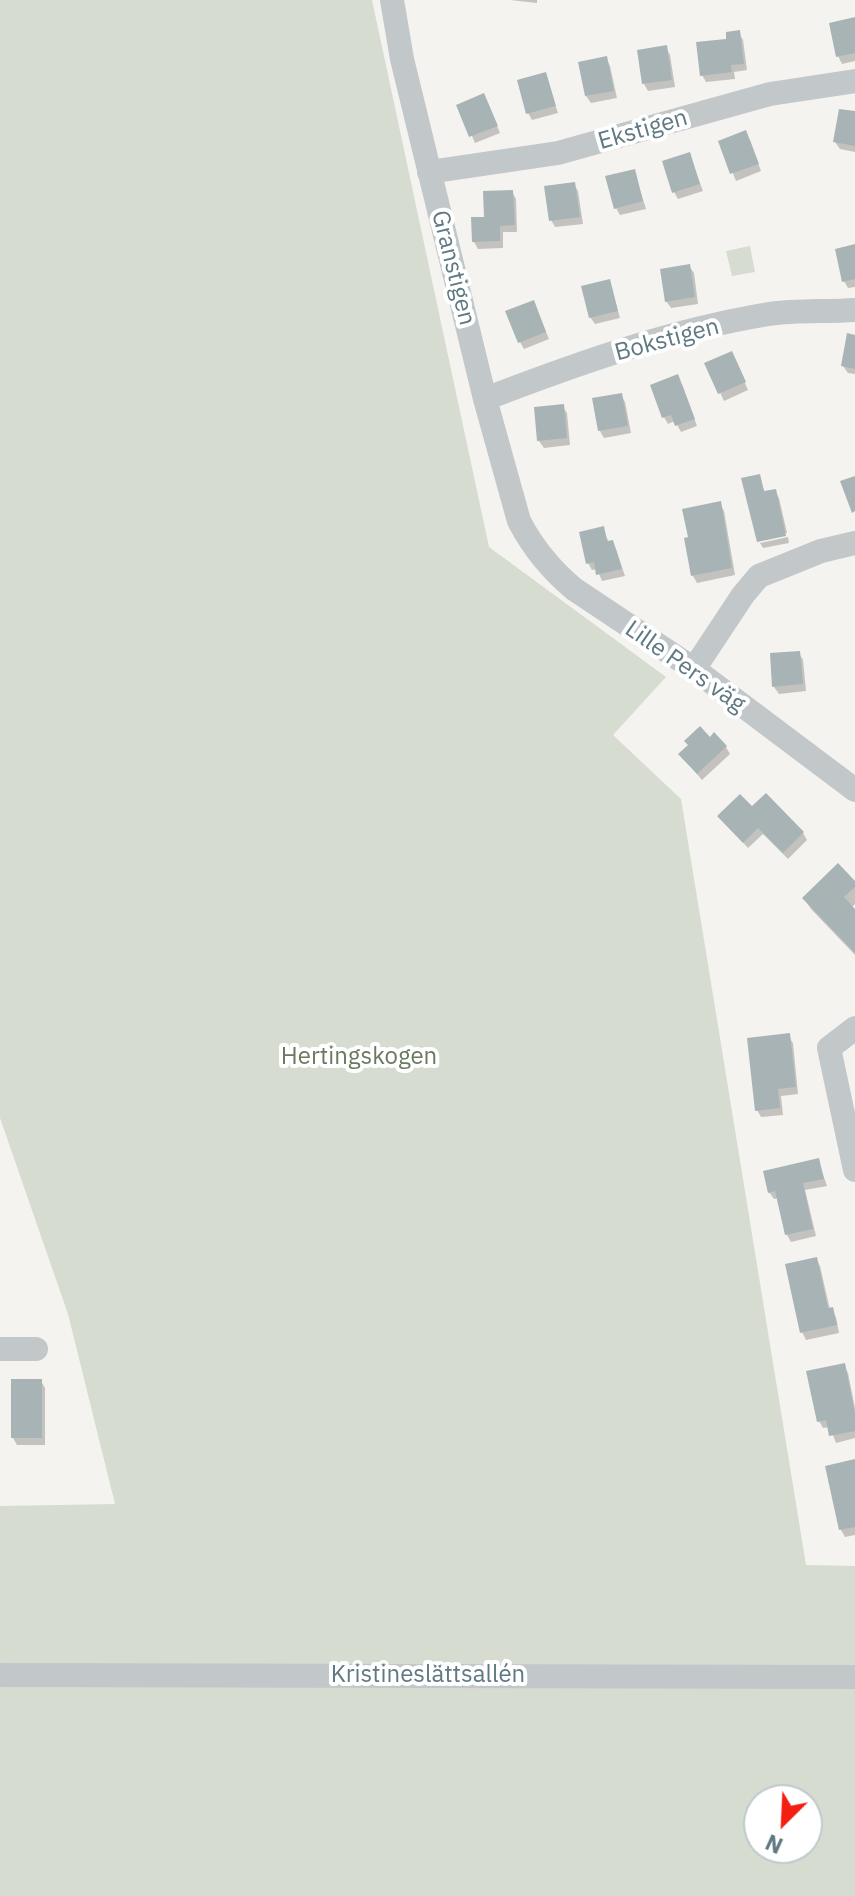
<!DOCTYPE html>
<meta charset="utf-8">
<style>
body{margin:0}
#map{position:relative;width:855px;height:1896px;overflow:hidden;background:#f4f3ef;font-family:"IBM Plex Sans",sans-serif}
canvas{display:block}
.north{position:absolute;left:743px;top:1784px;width:80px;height:80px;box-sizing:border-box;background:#fff;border:2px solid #bfc9cd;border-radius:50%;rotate:204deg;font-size:22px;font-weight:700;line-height:32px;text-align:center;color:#607983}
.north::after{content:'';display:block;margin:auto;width:28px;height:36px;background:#f31f10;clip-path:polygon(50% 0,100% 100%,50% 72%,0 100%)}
</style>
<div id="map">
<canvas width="855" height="1896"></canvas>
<div class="north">N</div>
</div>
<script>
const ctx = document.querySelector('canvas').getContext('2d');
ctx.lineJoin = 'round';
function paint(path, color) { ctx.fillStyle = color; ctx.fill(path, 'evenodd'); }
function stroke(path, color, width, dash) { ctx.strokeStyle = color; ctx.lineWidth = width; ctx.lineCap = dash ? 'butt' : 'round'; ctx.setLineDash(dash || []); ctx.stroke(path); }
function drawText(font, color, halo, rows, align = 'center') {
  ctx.font = font + ' "IBM Plex Sans",sans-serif'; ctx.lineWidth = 8; ctx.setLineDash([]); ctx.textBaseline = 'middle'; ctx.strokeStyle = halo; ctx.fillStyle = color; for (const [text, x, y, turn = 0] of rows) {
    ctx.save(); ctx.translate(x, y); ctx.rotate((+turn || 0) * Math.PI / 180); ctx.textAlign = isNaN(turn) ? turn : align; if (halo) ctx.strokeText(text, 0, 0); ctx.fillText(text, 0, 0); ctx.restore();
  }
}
paint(new Path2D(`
 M0,0h372l117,547 177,130 -53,58 68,64 125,766 49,1v330h-855v-390l115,-2 -47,-190 -68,-196zM759,1800h48v48h-48z
 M750,246l5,26 -23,4 -6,-25z`), '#d6dcd0');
paint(new Path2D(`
 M510,0h27v3z
 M855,19v42l-13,3 -4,-8z
 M739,33l4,7 4,30 -13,2 1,7 -29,3 -4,-7 27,-35z
 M666,48l4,7 5,32 -27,4 -4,-7z
 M606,58l4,8 7,32 -26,5 -5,-7z
 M545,74l13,39 -26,7 -4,-7z
 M487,103l13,30 -25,10 -16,-37z
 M855,113v39l-15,-3 -5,-7z
 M750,140l11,31 -25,10 -16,-39z
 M689,154l14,37 -25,8 -4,-7z
 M634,171l12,38 -26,6 -4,-7z
 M574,184l4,7 5,33 -28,3 -4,-7z
 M512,192l4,7 1,33h-14v16l-25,1 -4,-7 12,-23z
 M855,246v41l-7,1 -4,-7z
 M689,266l5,7 4,31 -27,4 -5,-7z
 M610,282l10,36 -25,6 -5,-7z
 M537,310l12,29 -25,10 -4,-7z
 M855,337v37l-7,-1 -5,-7z
 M735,360l13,30 -24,11 -17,-37z
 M682,384l15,42 -16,6 -6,-11 -7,3 -4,-7z
 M621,395l4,7 6,31 -27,5 -4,-7z
 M562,406l5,7 3,32 -26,3 -5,-7z
 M759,476l6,17 10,-2 4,7 8,35 -28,6z
 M720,504l4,7 11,64 -38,8 -4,-7z
 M603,528l6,15 3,-1 4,7 9,27 -23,5 -5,-12 -5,1 -4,-7z
 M788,537l1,6 -26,5 -3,-5z
 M799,653l4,7 3,31 -27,3 -5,-7z
 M710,740l16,7 4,7 -28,26 -22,-26 9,-7z
 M720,817l83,16 4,7 -19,19 -25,-25 -15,14z
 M855,884v20l-4,4 4,4v43l-44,-46 -7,-11z
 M788,1036l5,7 5,51 -17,2 2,19 -22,2 -4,-7z
 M818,1160l9,26 -22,4 11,46 -25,6 -4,-7 -8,-37 -5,1 -5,-7z
 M816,1259l4,7 10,44 6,7 3,16 -33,7 -4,-8z
 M844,1365l4,8 7,35v30l-19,5 -6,-16 -7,1 -4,-7z
 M41,1381l4,7v57h-28l-4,-7z
 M855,1461v74l-10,2 -4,-7 -13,-63z`), '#0003');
paint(new Path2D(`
 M855,17v36l-19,4 -7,-34z
 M740,30l4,34 -13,1 1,7 -32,4 -4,-34 30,-3v-7z
 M667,45l5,35 -30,4 -5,-34z
 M607,56l7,35 -29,5 -7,-34z
 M546,72l10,34 -30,8 -9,-34z
 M484,93l14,33 -29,11 -13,-32z
 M839,109l16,2v35l-22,-4z
 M746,130l13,34 -29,10 -12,-33z
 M690,152l10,32 -28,9 -10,-32z
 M635,169l8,32 -29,8 -9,-33z
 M575,182l5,35 -31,4 -5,-35z
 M513,190l2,35 -15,1v15l-28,1 -1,-25h13l-1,-26z
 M855,244v35l-13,3 -7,-33z
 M690,264l5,33 -30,5 -5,-33z
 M610,279l8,32 -29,7 -8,-32z
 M534,300l12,32 -28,11 -13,-32z
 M847,333l8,2v34l-14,-3z
 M732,351l14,31 -28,12 -14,-31z
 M678,374l17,45 -20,7 -4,-11 -9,3 -12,-33z
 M622,393l6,33 -30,5 -6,-33z
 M564,404l3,34 -30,3 -3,-34z
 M760,474l4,17 12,-2 10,47 -29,6 -16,-64z
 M855,476v35l-3,2 -12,-32z
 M721,501l11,67 -41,8 -7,-38 4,-1 -6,-28z
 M604,526l3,15 6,-1 9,29 -26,6 -2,-13 -8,2 -7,-32z
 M800,651l3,33 -31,3 -2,-34z
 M700,726l10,11 4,-5 13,14 -30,28 -19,-20 10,-9 -4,-4z
 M766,793l38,39 -21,21 -25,-25 -15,15 -26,-27 23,-22 12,12z
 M838,863l17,18v6l-11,10 11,12v44l-53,-55z
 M790,1033l6,54 -18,2 2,19 -25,3 -8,-73z
 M819,1158l5,21 -21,4 10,46 -28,6 -10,-44 -7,2 -5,-22z
 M817,1257l11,51 5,-1 4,18 -37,8 -15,-69z
 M845,1363l10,51v17l-26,5 -3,-16 -9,2 -11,-51z
 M11,1379h31v59h-31z
 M855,1459v68l-16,3 -14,-64z`), '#a7b3b5');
stroke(new Path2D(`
 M392,0l10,59 83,340 34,122c14,27 31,48 55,68l120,80 161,121
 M429,172l129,-19 212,-59 85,-13
 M485,399c91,-35 186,-69 284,-85 27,-4 58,-2 86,-4
 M694,669l49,-74 16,-19 62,-25 34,-8
 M855,1028l-26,20 26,122
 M0,1349h36
 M0,1675l855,2`), '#c2c7c9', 24);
drawText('24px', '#607983', '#fff', [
 ["Ekstigen",643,130,-16],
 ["Granstigen",453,268,76],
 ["Bokstigen",667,340,-15],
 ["Lille Pers väg",685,667,35],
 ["Kristineslättsallén",428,1675]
]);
drawText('24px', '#697a5f', '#fff', [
 ["Hertingskogen",359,1057]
]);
</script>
